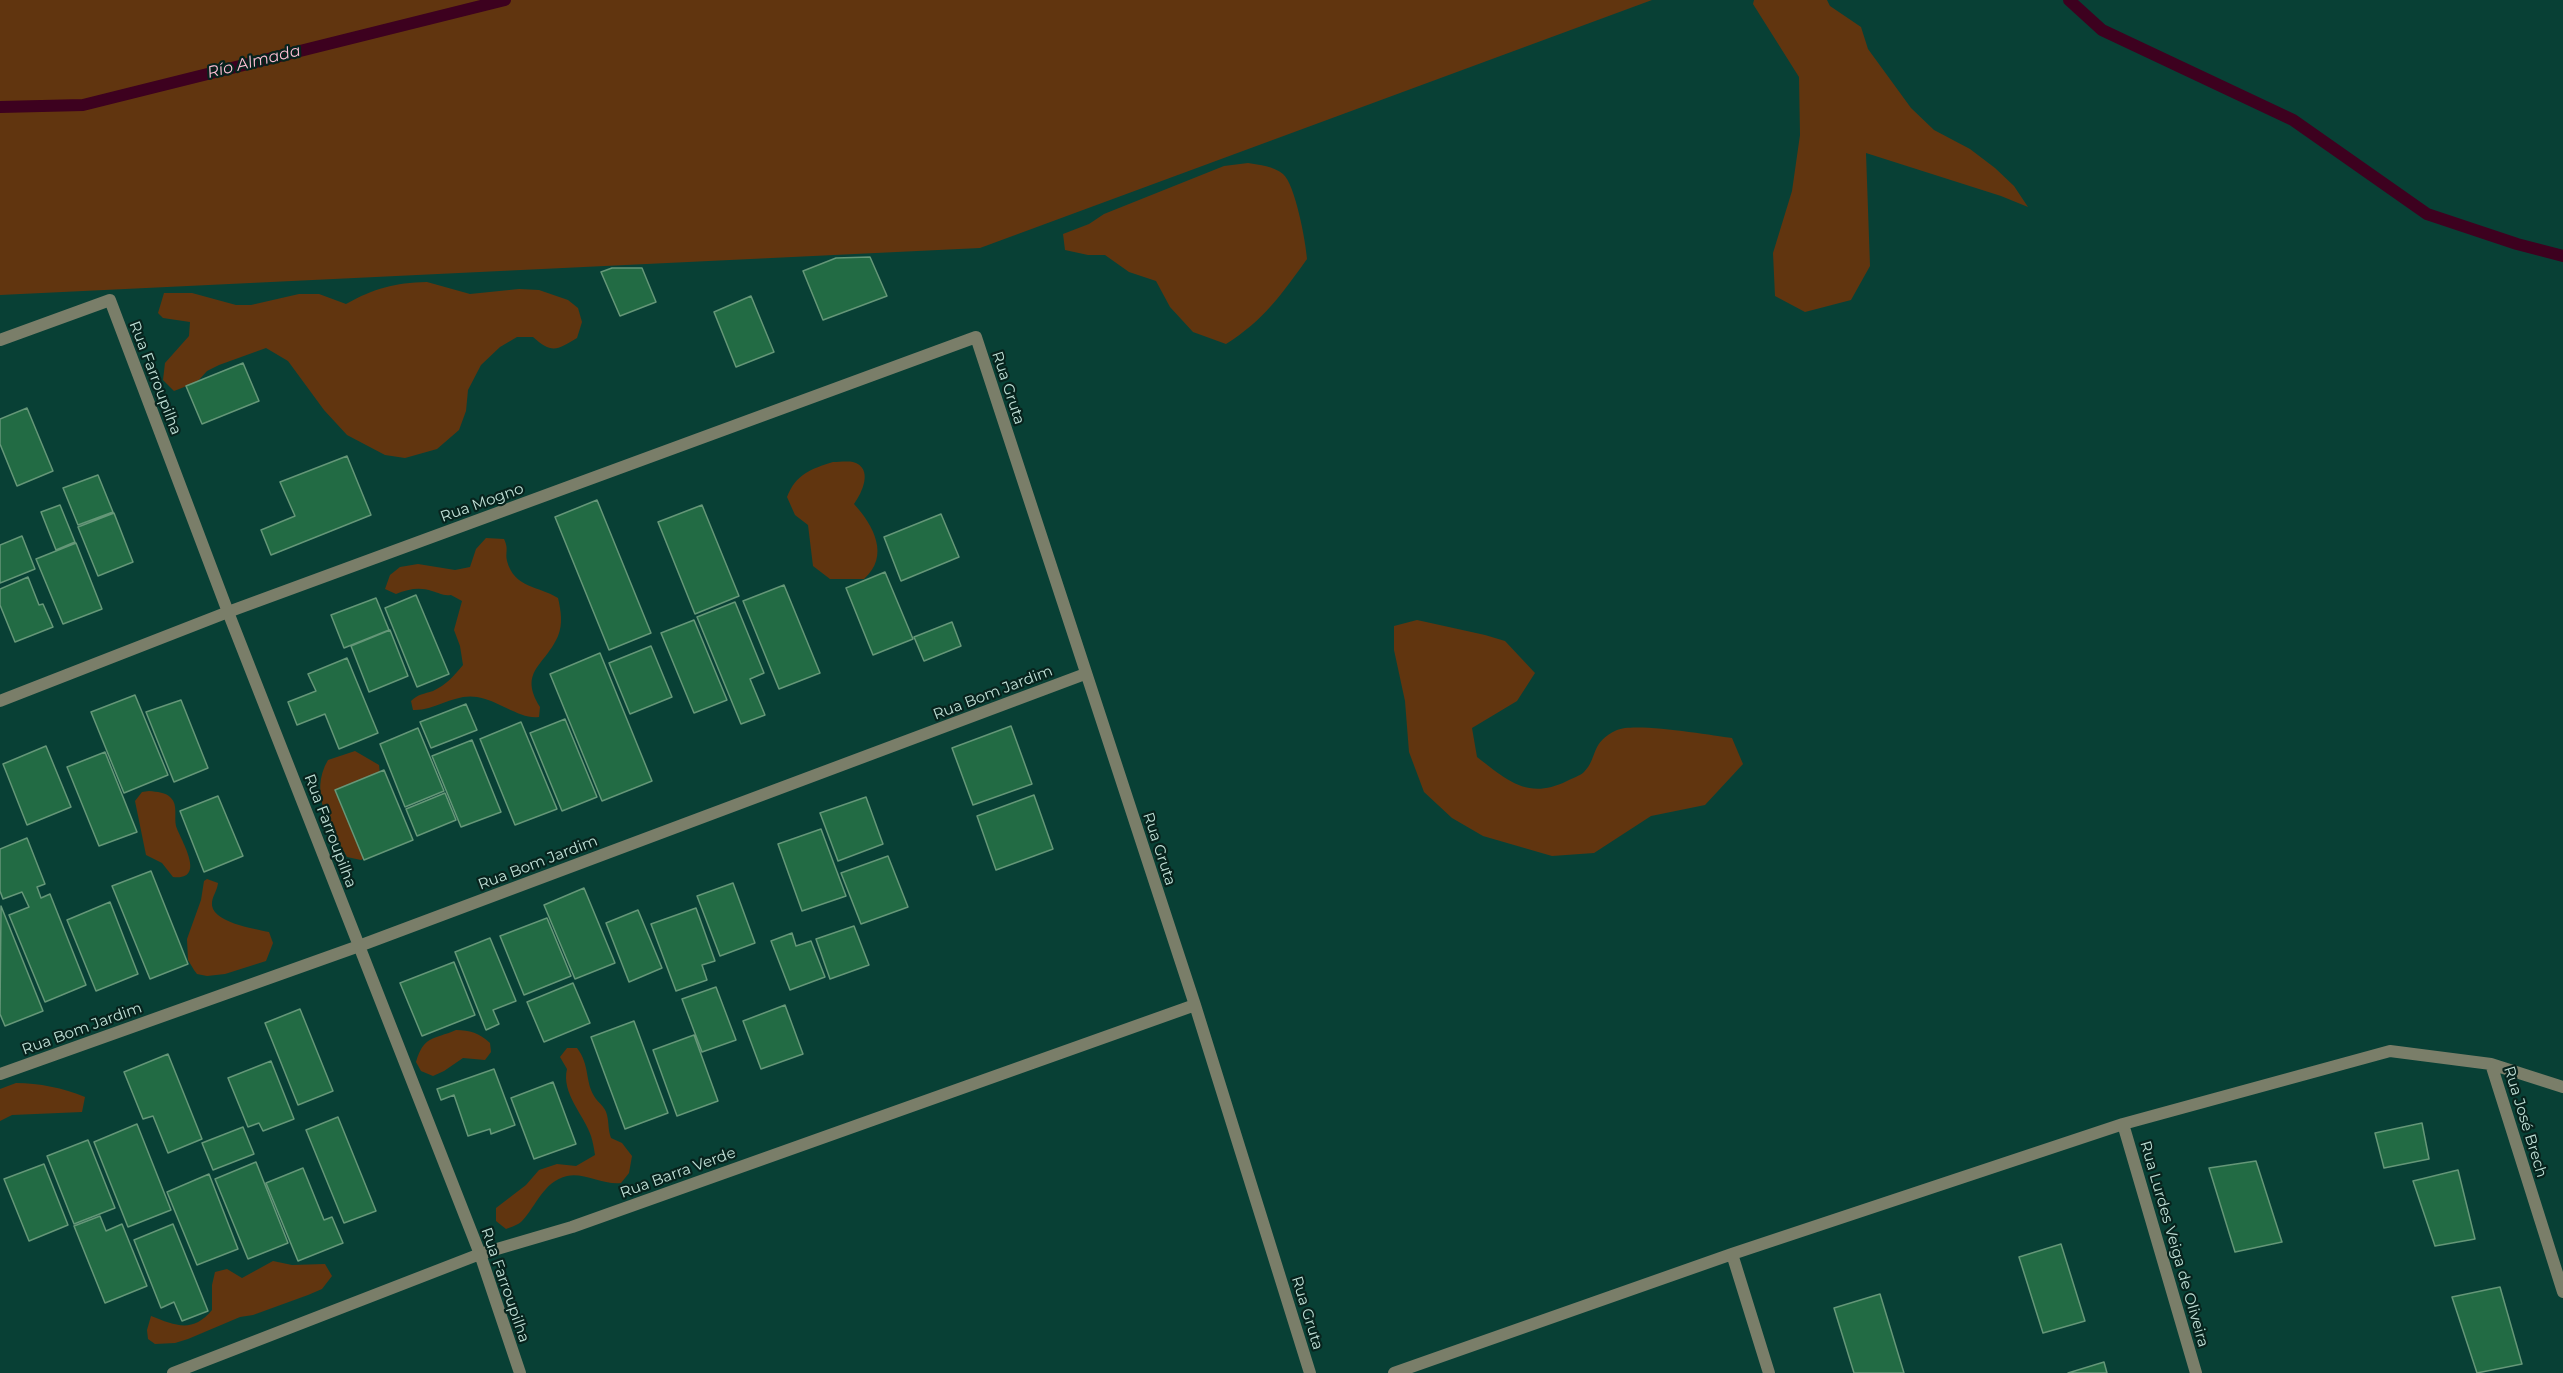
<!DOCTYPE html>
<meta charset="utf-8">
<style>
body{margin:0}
canvas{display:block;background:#084035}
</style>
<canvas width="2563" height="1373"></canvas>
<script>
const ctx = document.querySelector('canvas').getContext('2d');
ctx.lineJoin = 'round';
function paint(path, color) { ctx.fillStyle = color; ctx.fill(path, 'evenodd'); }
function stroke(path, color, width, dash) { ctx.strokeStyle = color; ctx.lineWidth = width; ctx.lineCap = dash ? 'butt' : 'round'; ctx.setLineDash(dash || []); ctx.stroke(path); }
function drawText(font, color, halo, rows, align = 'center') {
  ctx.font = font + ' Montserrat,sans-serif'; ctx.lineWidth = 4.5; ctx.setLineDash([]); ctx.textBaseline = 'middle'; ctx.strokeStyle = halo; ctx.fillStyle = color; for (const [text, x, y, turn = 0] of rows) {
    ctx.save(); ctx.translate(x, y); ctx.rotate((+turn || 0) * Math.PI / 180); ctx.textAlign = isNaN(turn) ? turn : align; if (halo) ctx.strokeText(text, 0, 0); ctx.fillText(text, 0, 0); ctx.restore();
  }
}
paint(new Path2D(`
 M0,0h1652l-672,248 -980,47z
 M1754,0h73l3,6 31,21 7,22 43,59 23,22 36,19 25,19 19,18 14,21 -27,-11 -135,-43 4,113 -19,34 -46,12 -30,-16 -2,-43 19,-62 8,-56 -1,-58 -46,-73z
 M1248,163c12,2 25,3 35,11 12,10 23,68 24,85 -25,35 -44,62 -81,85l-33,-12 -23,-25 -14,-26 -27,-9 -24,-17h-17l-23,-5 -2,-16 26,-10 15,-10 120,-48z
 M427,282l43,12 49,-5 20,1 29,10 10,8 4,14 -5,16c-20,12 -25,16 -44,-1h-16l-17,10 -19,18 -13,25 -2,21 -7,19 -22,19 -32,9 -20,-3 -38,-20 -23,-25 -36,-49 -22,-13 -47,17 -12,6 -10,11 -23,9 -11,-11 2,-17 24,-27 1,-14 -27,-4 -5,-5 6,-20h28l44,12h15l48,-11h20l27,10c29,-16 48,-21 81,-22z
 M833,462c6,0 14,-1 20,0 21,6 9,31 1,42 20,22 36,52 10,75h-34l-17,-13 -5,-41 -13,-10 -8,-18c9,-23 24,-28 46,-35z
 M486,538l18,1c5,10 1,13 3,22 7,27 32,25 51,37 3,13 5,26 0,38 -13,30 -40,35 -18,71l-1,10c-18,3 -41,-17 -62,-20 -23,-4 -42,14 -64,13l-2,-9c7,-7 13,-7 22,-10 13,-6 21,-15 30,-26l-3,-19 -6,-16 8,-29 -11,-6c-9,1 -11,-2 -19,-4 -12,-4 -24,-2 -36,3l-11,-5 5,-14 10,-8 18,-3 37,6 15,-3 6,-18z
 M1417,620l68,15 20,6 30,32 -18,28 -45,27 5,29c31,24 51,43 90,24 5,-3 13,-5 17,-9 14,-14 6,-30 33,-42 17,-8 93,5 115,8l11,26 -38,41 -54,11 -57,37 -42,3 -69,-20 -31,-18 -28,-26 -15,-40 -4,-51 -11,-51v-24z
 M355,751l24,14 1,9 -14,83 -5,3 -14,-3c-16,-30 -39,-63 -19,-97z
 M149,791c8,1 17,1 22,7 7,7 3,19 5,28 4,13 32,55 -3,51l-11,-14 -16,-8 -11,-54 7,-9z
 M207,879l11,4c-1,8 -5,12 -6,19 -3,20 43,27 57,30l4,11 -7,18 -41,13 -18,2 -10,-2 -3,-4 -6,-10 -1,-21 14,-39 3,-19z
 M456,1030c14,0 23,3 34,13l1,9 -6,8 -22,-2 -19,13 -11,5 -12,-5 -5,-9c8,-27 17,-22 40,-32z
 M567,1048h10c13,17 8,34 17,48 4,7 11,10 13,19 2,8 1,15 4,23l11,5 10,13 -3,17 -8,10c-18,2 -38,-11 -54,-7 -24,6 -30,29 -45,45 -4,4 -11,6 -16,8l-10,-8v-13l30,-23 13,-15 18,-6 19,2 19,-11c-1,-6 -2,-13 -4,-19 -7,-21 -30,-43 -24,-67l-7,-12z
 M16,1083c23,0 47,5 69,14l-3,15 -70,3 -12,6v-32z
 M273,1261l19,4 33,-1 7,12 -10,13 -14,6 -55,20 -13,2 -52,22 -13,4 -20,1 -7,-5 -1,-9 4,-14c25,10 42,17 61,-6v-25l3,-13 12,-3 15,9z`), '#61350f');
stroke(new Path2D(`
 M2069,0l33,30 191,90 134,94 90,30 46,12
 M0,107l83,-2 422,-105`), '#3d011f', 12);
const building = new Path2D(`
 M870,257l17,39 -64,24 -20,-49 33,-13z
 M612,268h30l14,34 -36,14 -19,-44z
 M751,296l23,56 -38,15 -22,-55z
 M243,363l16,38 -57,23 -16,-38z
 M27,408l26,63 -36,15 -17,-42v-25z
 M347,456l24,59 -100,40 -10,-25 34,-14 -15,-34z
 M98,475l15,37 -35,13 -15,-37z
 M597,500l54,133 -42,17 -54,-133z
 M60,505l15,37 -19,8 -15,-38z
 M702,505l37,91 -44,18 -37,-92z
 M114,513l19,49 -35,14 -20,-49z
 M941,514l18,43 -58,24 -17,-44z
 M22,536l13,33 -35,14v-38z
 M76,543l26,66 -39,15 -27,-65z
 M885,572l28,67 -40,16 -27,-67z
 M28,577l11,28 4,-1 10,23 -38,15 -15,-37v-16z
 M784,585l36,88 -41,16 -36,-88z
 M416,595l33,79 -32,13 -32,-79z
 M376,598l13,32 -45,18 -13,-33z
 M735,602l29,71 -14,6 15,36 -24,9 -44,-107z
 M694,620l33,80 -33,13 -33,-80z
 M952,622l9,24 -37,15 -10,-24z
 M390,630l18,46 -39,16 -18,-46z
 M651,646l21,51 -42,17 -21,-51z
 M600,653l52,128 -50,20 -52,-127z
 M347,658l31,75 -39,16 -14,-35 -28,11 -9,-23 28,-11 -8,-17z
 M135,695l33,80 -44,18 -33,-81z
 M181,700l27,68 -34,14 -28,-70z
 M466,704l11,26 -46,18 -11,-26z
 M565,719l32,78 -35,14 -32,-78z
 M521,722l36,87 -42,16 -35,-86z
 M1011,726l21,58 -59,21 -21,-57z
 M418,728l26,63 -39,16 -25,-63z
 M472,740l29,72 -40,15 -29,-71z
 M46,746l25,61 -44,18 -24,-61z
 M105,752l32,80 -38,14 -32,-79z
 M384,770l29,70 -49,20 -29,-70z
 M445,793l11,27 -39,16 -11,-27z
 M1034,795l19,54 -57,21 -19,-54z
 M218,796l25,60 -39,16 -24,-61z
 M866,797l17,47 -45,17 -18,-48z
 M821,829l25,67 -44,15 -24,-67z
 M27,838l18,46 -8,3 4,11 9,-4 36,91 -41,17 -36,-87 20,-8 -7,-15 -19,7 -3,-8v-42z
 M888,856l20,51 -47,17 -20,-51z
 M151,871l37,93 -38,15 -38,-93z
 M733,883l22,60 -35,13 -23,-60z
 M584,888l31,75 -40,16 -31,-74z
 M110,902l28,72 -42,17 -29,-71z
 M1,906l42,105 -38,15 -5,-12z
 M696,908l19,53 -13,4 5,15 -31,11 -25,-67z
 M638,910l24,58 -33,14 -23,-59z
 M547,918l24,58 -47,19 -24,-59z
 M854,926l15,39 -39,14 -14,-40z
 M792,933l4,13 15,-5 14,36 -35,13 -19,-49z
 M490,938l26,63 -23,9 6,14 -13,6 -31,-78z
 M454,962l21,53 -53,21 -22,-53z
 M573,983l17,40 -46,19 -17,-40z
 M716,987l20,53 -34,12 -20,-53z
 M785,1005l18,49 -42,15 -18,-48z
 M300,1009l33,82 -35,14 -33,-82z
 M634,1021l34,92 -43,16 -34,-92z
 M694,1035l24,66 -41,15 -24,-66z
 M168,1054l34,85 -34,14 -15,-37 -10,3 -19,-47z
 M271,1061l23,58 -31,12 -4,-8 -11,4 -20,-49z
 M494,1069l21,56 -24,9 -1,-5 -22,7 -14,-41 -13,5 -4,-11z
 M553,1082l23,62 -42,15 -23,-61z
 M338,1117l38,94 -32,12 -38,-93z
 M2422,1123l7,36 -45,9 -9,-35z
 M137,1124l34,86 -43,17 -34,-85z
 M243,1127l11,27 -41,16 -11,-27z
 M88,1140l27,68 -41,16 -27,-68z
 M2256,1161l26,81 -47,10 -26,-84z
 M256,1162l32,81 -40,16 -33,-80z
 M44,1164l24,61 -39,16 -25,-62z
 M303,1168l21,52 8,-3 11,26 -45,18 -32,-78z
 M2458,1170l17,69 -40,7 -22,-65z
 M209,1174l29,75 -41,16 -30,-73z
 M100,1216l6,15 16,-7 25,62 -42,17 -31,-77z
 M173,1224l35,87 -26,10 -8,-19 -13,6 -27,-68z
 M2061,1244l24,77 -42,12 -24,-76z
 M2500,1287l22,77 -45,9 -25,-76z
 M1880,1294l24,79h-50l-20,-65z
 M2104,1362l3,11h-39z`);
paint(building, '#226b44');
stroke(building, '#659778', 1.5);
stroke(new Path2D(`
 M0,340l110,-40 118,312 252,642 40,119
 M0,701l228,-89 748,-275 219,668 115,368
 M2491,1064l72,228
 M0,1074l359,-128 726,-272
 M2123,1124l73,249
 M1732,1254l37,119
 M173,1373l307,-119 92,-27 623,-222
 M1394,1373l338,-119 391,-130 267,-73 101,13 72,23`), '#7a7e69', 12);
drawText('15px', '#c0e0d7', '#07231d', [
 ["Rua Farroupilha",155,378,69],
 ["Rua Gruta",1008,388,72],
 ["Rua Mogno",482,503,-20],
 ["Rua Bom Jardim",993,693,-21],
 ["Rua Farroupilha",330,831,69],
 ["Rua Gruta",1159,849,72],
 ["Rua Bom Jardim",538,863,-21],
 ["Rua Bom Jardim",82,1029,-20],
 ["Rua José Brech",2525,1122,73],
 ["Rua Barra Verde",678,1173,-20],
 ["Rua Lurdes Veiga de Oliveira",2174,1244,74],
 ["Rua Farroupilha",505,1285,71],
 ["Rua Gruta",1307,1313,73]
]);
drawText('italic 16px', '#fcbed3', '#07231d', [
 ["Río Almada",254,62,-14]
]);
</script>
